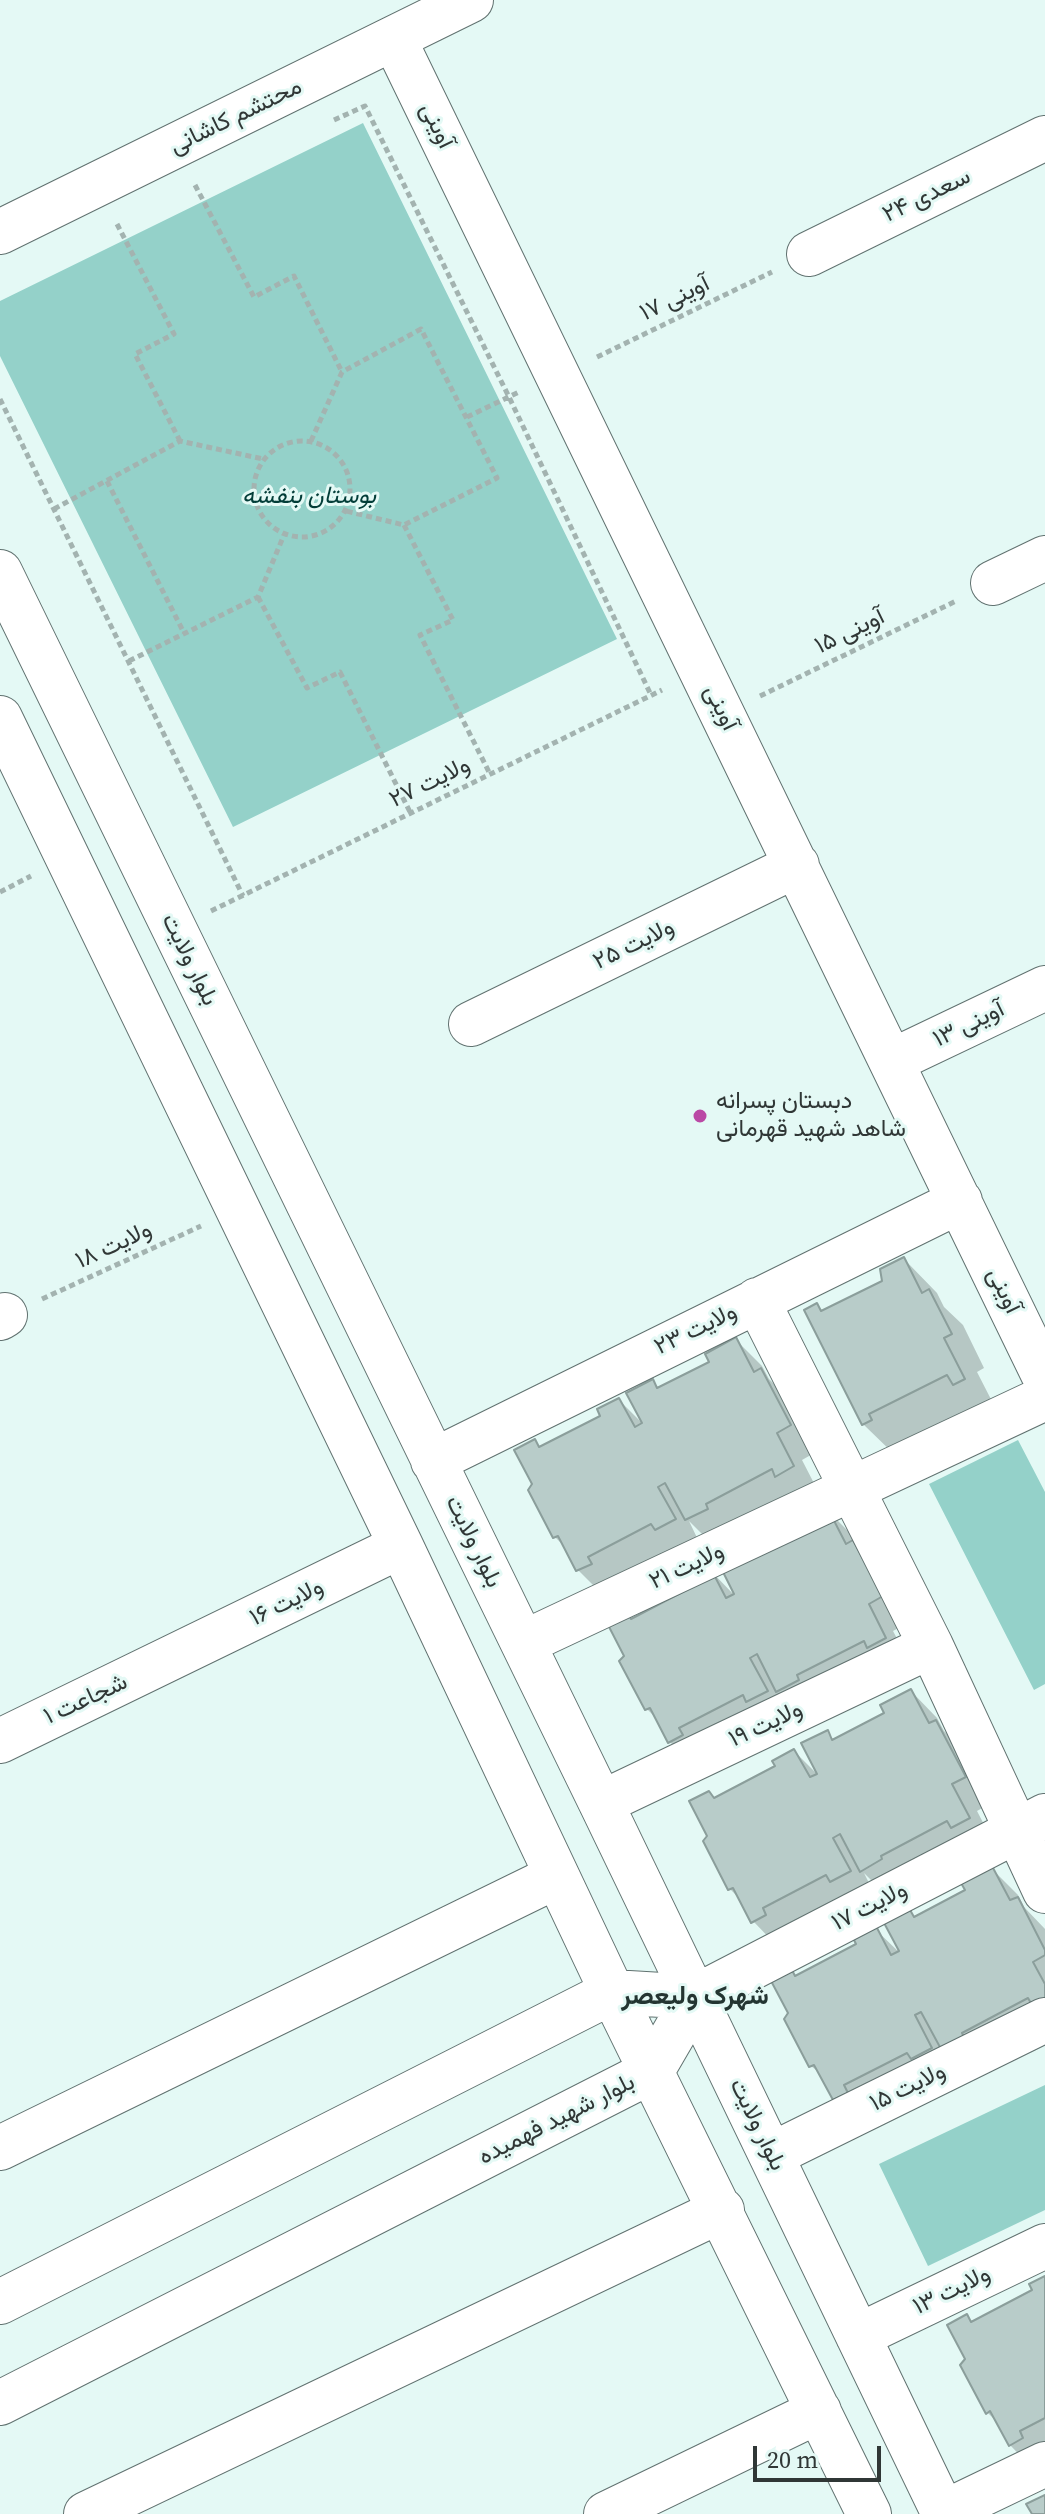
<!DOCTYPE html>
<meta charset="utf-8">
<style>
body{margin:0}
#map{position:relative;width:1045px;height:2514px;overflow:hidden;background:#e4f9f5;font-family:"Source Serif 4",serif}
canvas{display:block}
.scale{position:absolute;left:753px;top:2446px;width:128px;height:36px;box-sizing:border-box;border:4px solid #303736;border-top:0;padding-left:10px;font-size:24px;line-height:28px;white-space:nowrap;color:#303736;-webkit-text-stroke:6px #e4f9f5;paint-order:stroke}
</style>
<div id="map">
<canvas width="1045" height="2514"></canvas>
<div class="scale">20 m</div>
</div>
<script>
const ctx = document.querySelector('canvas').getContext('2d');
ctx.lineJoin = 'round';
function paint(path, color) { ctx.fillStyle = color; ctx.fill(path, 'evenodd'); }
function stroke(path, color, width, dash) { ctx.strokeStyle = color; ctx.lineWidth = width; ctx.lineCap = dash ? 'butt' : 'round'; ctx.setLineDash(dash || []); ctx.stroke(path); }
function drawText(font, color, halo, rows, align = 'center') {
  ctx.font = font + ' "Source Serif 4",Vazirmatn,serif'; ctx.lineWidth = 6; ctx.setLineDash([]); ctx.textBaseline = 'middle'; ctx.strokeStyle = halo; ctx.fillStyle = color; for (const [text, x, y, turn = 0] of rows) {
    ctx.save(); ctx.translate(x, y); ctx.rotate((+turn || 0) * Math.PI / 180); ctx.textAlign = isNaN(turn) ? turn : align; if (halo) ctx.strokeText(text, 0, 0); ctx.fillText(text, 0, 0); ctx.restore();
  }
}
paint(new Path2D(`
 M363,123l254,516 -384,188 -233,-471v-55z
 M1018,1440l27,52v192l-11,6 -105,-206z
 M1045,2085v125l-117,56 -49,-102z`), '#94d1c9');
paint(new Path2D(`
 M904,1259l33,34 7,14 19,18 21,43 -7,4 21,41 -101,44 -34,-33 -46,-119 7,7 61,-30z
 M736,1340l26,26 7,13 18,18 29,55 -14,8 17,33 -106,52 -24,-24 12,25 -97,50 -26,-26 -11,-21 -12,-12 -20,-52v-43l6,6 62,-32 16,-16 27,27 6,-45 8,7 52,-27z
 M828,1511l26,26 54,86 -15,8 18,34 -215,103 -26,-26 -11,-21 -12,-12 -20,-53 -1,-43 7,7 62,-32 16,-17 26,27z
 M911,1691l26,27 7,13 18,17 29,55 -14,8 17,33 -106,53 -24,-24 12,24 -97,51 -26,-27 -11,-20 -12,-12 -20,-53 -1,-43 7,7 62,-33 16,-16 27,27 6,-45 8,8 52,-27z
 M992,1869l26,26 6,12 21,22v100l-176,83 -58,-46 -20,-53v-43l6,7 62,-32 16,-16 27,26 6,-45 8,8 52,-27z
 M1045,2278v180l-9,14 -26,-27 -10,-20 -13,-13 -20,-52 -1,-44 8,7 61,-32z`), '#0003');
const building = new Path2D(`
 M904,1257l18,36 7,-4 23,45 -8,4 21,41 -12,6 -6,-10 -78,39 3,6 -10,5 -58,-115 13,-7 4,8 61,-30 -2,-12z
 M736,1337l18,35 7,-4 30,57 -14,8 17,33 -19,11 -3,-8 -66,35 2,5 -23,11 -20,-37 -7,4 18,32 -21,11 -4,-6 -63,33 4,7 -16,7 -18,-35 -5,2 -25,-48 4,-6 -18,-34 21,-11 4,8 61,-31 -3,-7 22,-11 16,29 7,-4 -16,-30 27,-14 4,9 52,-26 -4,-8z
 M828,1509l18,35 7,-4 30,56 -14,8 17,34 -19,10 -3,-7 -67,34 2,5 -23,12 -19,-38 -7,4 18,33 -22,11 -3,-7 -64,33 4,7 -15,8 -18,-35 -5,2 -26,-49 5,-5 -18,-35 20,-11 5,9 61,-32 19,-18 15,29 8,-4 -15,-30z
 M911,1689l18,34 7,-3 30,57 -14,7 18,34 -19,10 -4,-7 -66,35 1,3 -22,13 -20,-38 -7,4 18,33 -21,11 -4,-7 -63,33 3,7 -15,8 -18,-35 -5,2 -25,-49 4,-5 -18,-35 20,-10 5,7 61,-32 -3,-5 22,-12 16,28 7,-3 -16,-31 27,-13 4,10 52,-27 -4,-8z
 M992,1866l18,34 8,-3 27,53v5l-12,7 12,22v14l-13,7 -4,-7 -66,35 2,4 -23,12 -20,-37 -6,3 17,33 -21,11 -4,-6 -63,32 4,8 -15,7 -19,-35 -5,2 -25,-48 4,-6 -18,-34 21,-11 4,8 61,-32 -3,-6 23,-12 15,29 8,-4 -16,-30 26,-13 5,9 51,-27 -4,-7z
 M1045,2276v142l-25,13 3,7 -14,8 -19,-35 -4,3 -26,-49 5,-6 -18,-34 20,-11 4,8 61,-32 -3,-6z
 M1045,2495v19h-13l-6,-10z`);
paint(building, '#b8ccc9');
stroke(building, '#8b9e9b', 2);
const minor = new Path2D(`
 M394,39l651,1339
 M0,232l471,-232
 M809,254l236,-116
 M0,572l601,1231 343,711
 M993,583l52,-25
 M0,718l401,828 211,446 257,522
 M471,1024l326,-159
 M892,1061l153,-73
 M757,1300l174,346 114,245
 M0,1318l5,-3
 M433,1461l527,-260
 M523,1643l522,-245
 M0,1741l401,-195
 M601,1803l330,-157
 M695,1997l350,-181
 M0,2148l557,-272
 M771,2155l274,-135
 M0,2302l612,-310 83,5
 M858,2336l187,-90
 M0,2403l652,-332 43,-74
 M943,2513l102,-49
 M86,2514l636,-304
 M606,2514l213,-103`);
stroke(minor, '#617270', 46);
stroke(new Path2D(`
 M334,120l31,-14 144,291 142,298
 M195,185l59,112 40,-21 48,96
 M117,224l57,110 -39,20 45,87
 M597,357l175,-85
 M0,399l243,497
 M467,417l52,-25
 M254 489a48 48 0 1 1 96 0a48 48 0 1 1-96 0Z
 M311,441l31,-69 79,-43 76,149 -93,47 -58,-14
 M107,481l77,152
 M54,509l126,-68 83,18
 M404,525l49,95 -33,15 70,139
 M258,597l49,91 33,-16 70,140
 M129,661l129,-64 26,-62
 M760,696l196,-95
 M0,892l31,-16
 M211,911l451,-221
 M42,1299l159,-73`), '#a3b3b0', 5, [6, 4]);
stroke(minor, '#fff', 44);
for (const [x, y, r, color] of [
 [700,1116,8,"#ba49a5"]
]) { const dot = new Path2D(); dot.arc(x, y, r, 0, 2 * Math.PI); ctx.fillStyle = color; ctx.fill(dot); stroke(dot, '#e4f9f5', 3); }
drawText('24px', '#303736', '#e4f9f5', [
 ["محتشم کاشانی",236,117,-26],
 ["آوینی",436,126,64],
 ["سعدی ۲۴",927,196,-26],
 ["آوینی ۱۷",675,299,-26],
 ["آوینی ۱۵",850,632,-26],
 ["آوینی",720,708,64],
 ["ولایت ۲۷",430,783,-26],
 ["ولایت ۲۵",634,945,-26],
 ["بلوار ولایت",189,960,64],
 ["آوینی ۱۳",969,1025,-26],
 ["ولایت ۱۸",114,1246,-25],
 ["آوینی",1003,1291,64],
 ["ولایت ۲۳",696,1330,-26],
 ["بلوار ولایت",473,1542,64],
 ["ولایت ۲۱",687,1567,-25],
 ["ولایت ۱۶",287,1603,-26],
 ["شجاعت ۱",86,1700,-25],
 ["ولایت ۱۹",766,1725,-25],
 ["ولایت ۱۷",870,1907,-27],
 ["ولایت ۱۵",908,2088,-26],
 ["بلوار شهید فهمیده",557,2120,-27],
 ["بلوار ولایت",757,2125,64],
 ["ولایت ۱۳",952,2291,-26]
]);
drawText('italic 24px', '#023d38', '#e4f9f5', [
 ["بوستان بنفشه",309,497]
]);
drawText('24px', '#303736', '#e4f9f5', [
 ["دبستان پسرانه",716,1102],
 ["شاهد شهید قهرمانی",716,1130]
], 'left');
drawText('bold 26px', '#243532', '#e4f9f5', [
 ["شهرک ولیعصر",695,1997]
]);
</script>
